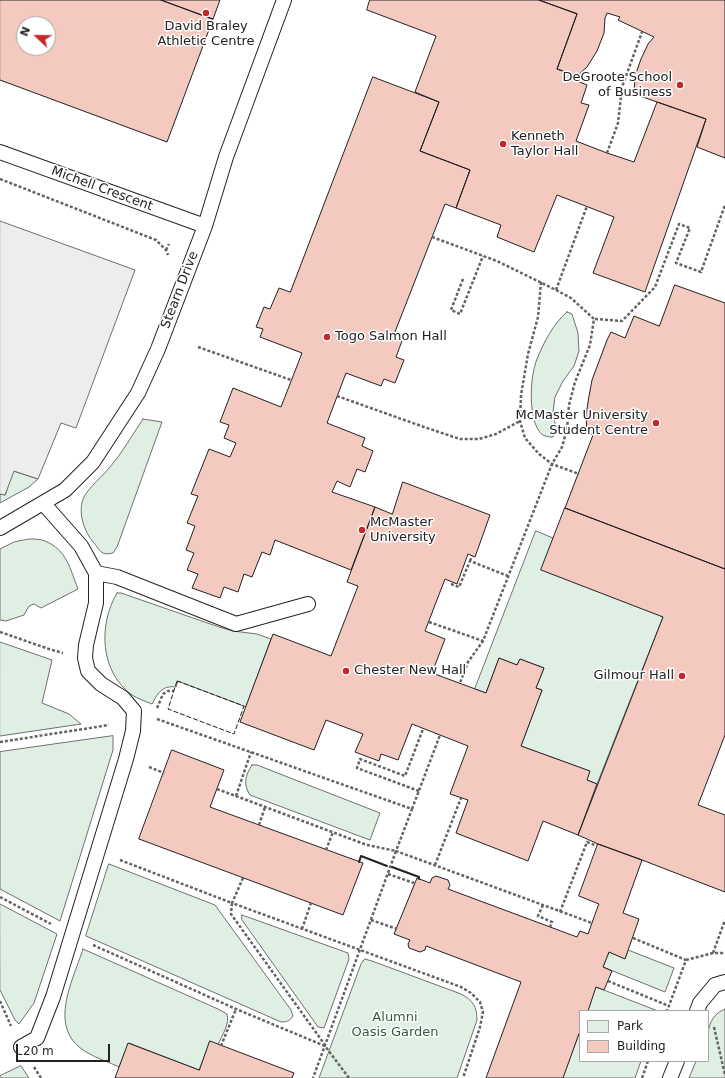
<!DOCTYPE html>
<style>
body{margin:0}
#map{position:relative;width:725px;height:1078px;overflow:hidden;background:#fff;font-family:"DejaVu Sans",sans-serif}
canvas{display:block}
.legend{position:absolute;left:579px;top:1010px;width:130px;height:52px;box-sizing:border-box;background:#fff;border:1px solid #a7a7a7;margin:0;padding:5px 7px;list-style:none;font-size:12px;color:#222}
.legend li{display:flex;align-items:center;gap:8px;height:20px}
.legend b{width:20px;border:1px solid #a7a7a7}
.north{position:absolute;left:16px;top:16px;width:40px;height:40px;box-sizing:border-box;background:#fff;border:1px solid #a7a7a7;border-radius:50%;rotate:292deg;font-size:11px;font-weight:700;line-height:16px;text-align:center;color:#222}
.north::after{content:'';display:block;margin:auto;width:14px;height:18px;background:#c62828;clip-path:polygon(50% 0,100% 100%,50% 72%,0 100%)}
.scale{position:absolute;left:16px;top:1044px;width:94px;height:18px;box-sizing:border-box;border:2px solid #222;border-top:0;padding-left:5px;font-size:12px;line-height:14px;white-space:nowrap;color:#222;-webkit-text-stroke:3px #fff;paint-order:stroke}
</style>
<div id="map">
<canvas width="725" height="1078"></canvas>
<ul class="legend">
<li><b style="height:11px;background:#e0efe3"></b>Park</li>
<li><b style="height:11px;background:#f3c9c0"></b>Building</li>
</ul>
<div class="north">N</div>
<div class="scale">20 m</div>
</div>
<script>
const ctx = document.querySelector('canvas').getContext('2d');
ctx.lineJoin = 'round';
function paint(path, color) { ctx.fillStyle = color; ctx.fill(path, 'evenodd'); }
function stroke(path, color, width, dash) { ctx.strokeStyle = color; ctx.lineWidth = width; ctx.lineCap = dash ? 'butt' : 'round'; ctx.setLineDash(dash || []); ctx.stroke(path); }
function drawText(font, color, halo, rows, align = 'center') {
  ctx.font = font + ' "DejaVu Sans",sans-serif'; ctx.lineWidth = 3; ctx.setLineDash([]); ctx.textBaseline = 'middle'; ctx.strokeStyle = halo; ctx.fillStyle = color; for (const [text, x, y, turn = 0] of rows) {
    ctx.save(); ctx.translate(x, y); ctx.rotate((+turn || 0) * Math.PI / 180); ctx.textAlign = isNaN(turn) ? turn : align; if (halo) ctx.strokeText(text, 0, 0); ctx.fillText(text, 0, 0); ctx.restore();
  }
}
const green = new Path2D(`
 M567,312l5,2 6,19 1,18 -5,15 -11,15 -8,16 -2,15 3,17 -3,8c-6,0 -11,-1 -14,-6 -11,-16 -9,-55 -2,-72 7,-17 16,-35 30,-47z
 M143,419l19,3 -45,125 -4,6c-11,3 -13,-2 -19,-10 -10,-11 -17,-32 -10,-46 5,-10 19,-21 26,-30 13,-15 22,-32 33,-48z
 M13,471l25,8 -9,8 -29,16v-9l5,1z
 M536,531l17,7 110,79 -66,167 -10,-4 2,-9 -68,-25 21,-56 -6,-2 8,-20 -24,-9 -3,6 -18,-7 -13,35 -11,-4z
 M29,539c5,0 12,0 16,2 22,9 25,28 33,48l-37,19 -7,-4 -5,2 -5,9 -18,6 -6,-1v-71l14,-7z
 M117,593h4l98,34 14,4 24,3 14,5 -25,68 -68,-26 -2,6c-14,-2 -18,6 -24,17 -7,-3 -14,-5 -20,-9 -32,-23 -34,-70 -15,-102z
 M0,642l52,18 -10,43 27,11 12,10 -81,12z
 M113,736v14l-53,171 -60,-32v-137z
 M252,765h5l123,48 -10,27 -120,-45c-7,-11 -5,-19 2,-30z
 M109,864l106,41 76,105 2,6c-3,5 -6,6 -12,6l-195,-86z
 M0,904l57,30 -23,69 -15,21 -4,-4 -15,-30z
 M242,915l106,38 1,6 -25,69 -6,-1 -76,-107z
 M83,949l135,60 9,5c3,10 -5,21 -9,31l-8,-3 -11,28 -70,-27 -10,24c-10,-5 -21,-8 -31,-14 -42,-23 -16,-70 -5,-104z
 M628,950l46,18 -9,24 -62,-25 6,-15 16,6z
 M365,959l7,2 89,33c12,6 16,13 16,26l-20,58h-138l42,-114z
 M596,987l62,24h-70z
 M725,1009v69h-36l7,-17h12c0,-19 -5,-43 17,-52z
 M580,1031v30h61l-6,17h-72z
 M21,1066l8,12h-29v-2z`);
paint(green, '#e0efe3');
stroke(green, '#6f6f6f', 1);
const parking = new Path2D(`
 M0,221l135,49 -59,158 -15,-5 -23,56 -24,-8 -9,24 -5,-1z`);
paint(parking, '#ededed');
stroke(parking, '#6f6f6f', 1);
const building = new Path2D(`
 M0,0h161l52,19 -46,123 -167,-62zM24,24h24v24h-24z
 M161,0h59l-7,19z
 M370,0h169l38,14 -20,55 20,7 -2,4 12,5 -6,18 8,2 -13,36 31,12 27,9 23,-60 49,17 -61,173 -52,-19 21,-56 -57,-22 -23,57 -37,-15 4,-12 -45,-17 14,-38 -50,-19 19,-49 -24,-10 21,-56 -69,-26z
 M539,0h186v158l-28,-11 9,-28 -72,-25 1,-18 6,-17 7,-15 6,-7 -36,-17 2,-3 -13,-4 -2,5 -1,15 -7,18 -10,16 -10,9 -20,-7 20,-55z
 M373,77l66,25 -19,49 50,19 -14,38 -11,-4 -52,133 9,4 -6,16 8,3 -9,23 -11,-4 -3,7 -35,-13 -19,50 38,15 -3,8 11,5 -8,21 -8,-3 -7,18 -13,-6 -5,11 43,15 -24,63 -76,-30 -5,15 -8,-3 -10,25 -8,-3 -6,18 -14,-5 -4,11 -28,-10 6,-14 -11,-4 7,-17 -8,-3 9,-24 -8,-3 11,-27 -7,-2 18,-45 21,8 6,-14 -12,-5 5,-13 -9,-3 13,-34 48,19 21,-54 -42,-16 3,-8 -7,-2 8,-20 6,2 9,-21 11,4z
 M675,285l50,18v266l-160,-61 28,-73 -6,-3 -1,-17 3,-19 3,-16 15,-40 4,-8 14,6 9,-22 25,10z
 M403,482l87,33 -15,42 -7,-3 -11,30 -12,-5 -20,52 20,8 -13,34 54,20 13,-35 18,7 3,-6 24,9 -8,20 6,2 -21,56 69,25 -3,9 10,4 -19,51 -35,-14 -15,40 -72,-28 12,-33 -18,-6 18,-48 -56,-22 -14,36 -17,-6 -2,7 -24,-9 8,-18 -37,-14 -12,30 -74,-28 33,-88 58,22 27,-70 -11,-4 28,-75 17,7z
 M565,508l160,61v166l-27,70 27,10v77l-83,-32 -44,-16 -20,-9 85,-218 -122,-47z
 M172,750l52,20 -14,37 153,56 -20,52 -204,-76z
 M598,844l44,16 -19,53 16,6 -14,40 -16,-7 -6,15 9,4 -8,19 -8,-3 -8,24h-8v20l-17,47h-77l35,-96 -95,-36 -1,4 -5,2 -11,-4 -1,-4 2,-4 -16,-6 23,-56 13,5 2,-5 4,-2 12,4 2,5 -2,4 129,48 3,-6 8,3 10,-28 1,-2 -20,-8z
 M210,1041l84,32 -2,5h-177l13,-35 71,27z`);
paint(building, '#f3c9c0');
stroke(building, '#222', 1);
const lane = new Path2D(`
 M0,152l205,74
 M0,528l65,-38 28,-28 45,-69 20,-44 47,-123 21,-69 58,-157
 M96,573l21,4 119,47 72,-20
 M697,1011l3,-8 15,-18 10,-3
 M21,1047l16,-9 16,-41 73,-238 7,-28 1,-20 -11,-13 -22,-14 -13,-13 -3,-13 1,-13 10,-42v-30l-15,-27 -38,-43
 M670,1078l7,-17`);
stroke(lane, '#222', 16);
stroke(new Path2D(`
 M607,153l11,-30 4,-36 20,-55
 M0,179l156,61 10,10 2,5
 M432,237l65,24 59,29 15,8 23,21 -4,26 -15,37 -6,23 -2,24 -5,18 -10,17 -69,177 -15,21 -8,21
 M166,250l3,-6
 M463,279l-12,31 9,4 23,-58
 M541,282l-3,35 -10,37 -7,41 -1,26 5,17 14,16 13,10 27,10
 M556,290l31,-84
 M595,319l27,2 33,-34 24,-63 11,4 -14,35 25,9 24,-67
 M198,347l93,33
 M337,396l87,31 36,12h19l17,-5 24,-13
 M470,561l2,-5
 M451,584l8,3 11,-26 38,15
 M429,622l54,19
 M0,632l49,17 14,4
 M157,708l6,-14 5,-3h6
 M157,719l255,90 -16,42 196,72
 M0,742l109,-17
 M149,767l15,6
 M217,789l150,56 29,6 -83,227
 M419,791l-62,-23 3,-9 45,17 18,-47
 M236,796l15,-44
 M412,809l28,-74
 M259,825l6,-18
 M326,850l7,-18
 M120,860l112,43 -1,11 94,131
 M435,865l26,-67
 M388,874l26,9
 M243,878l-11,25 229,84 10,6 9,9 3,10 -3,15 -17,51
 M0,897l51,27
 M543,905l-5,11 14,6 -2,5
 M560,912l27,-70 10,4
 M371,920l26,9
 M302,929l9,-26
 M633,938l53,22 -19,51
 M93,945l143,64 89,37 24,32
 M713,953l12,-33
 M686,960l27,-7h12
 M608,981l61,25
 M0,1001l11,25
 M714,1027l11,48
 M221,1046l15,-37
 M34,1067l7,11
 M642,1078l6,-17`), '#646464', 2.5, [3, 2]);
stroke(lane, '#fff', 14);
stroke(new Path2D(`
 M177,681l67,25 -10,28 -66,-25z`), '#222', 1, [5, 2]);
stroke(new Path2D(`
 M359,862l2,-6 26,10
 M392,867l27,10v2`), '#222', 2);
for (const [x, y, r, color] of [
 [206,13,4,"#c62828"],
 [680,85,4,"#c62828"],
 [503,144,4,"#c62828"],
 [327,337,4,"#c62828"],
 [656,423,4,"#c62828"],
 [362,530,4,"#c62828"],
 [346,671,4,"#c62828"],
 [682,676,4,"#c62828"]
]) { const dot = new Path2D(); dot.arc(x, y, r, 0, 2 * Math.PI); ctx.fillStyle = color; ctx.fill(dot); stroke(dot, '#fff', 1.5); }
drawText('13px', '#222', '#fff', [
 ["David Braley",206,27,"center"],
 ["Athletic Centre",206,42,"center"],
 ["DeGroote School",672,78,"right"],
 ["of Business",672,93,"right"],
 ["Kenneth",511,137],
 ["Taylor Hall",511,152],
 ["Togo Salmon Hall",335,337],
 ["McMaster University",648,416,"right"],
 ["Student Centre",648,431,"right"],
 ["McMaster",370,523],
 ["University",370,538],
 ["Chester New Hall",354,671],
 ["Gilmour Hall",674,676,"right"]
], 'left');
drawText('13px', '#222', '#fff', [
 ["Michell Crescent",102,189,20],
 ["Stearn Drive",180,290,-69]
]);
drawText('13px', '#2f5e38', '#fff', [
 ["Alumni",395,1018],
 ["Oasis Garden",395,1033]
]);
</script>
